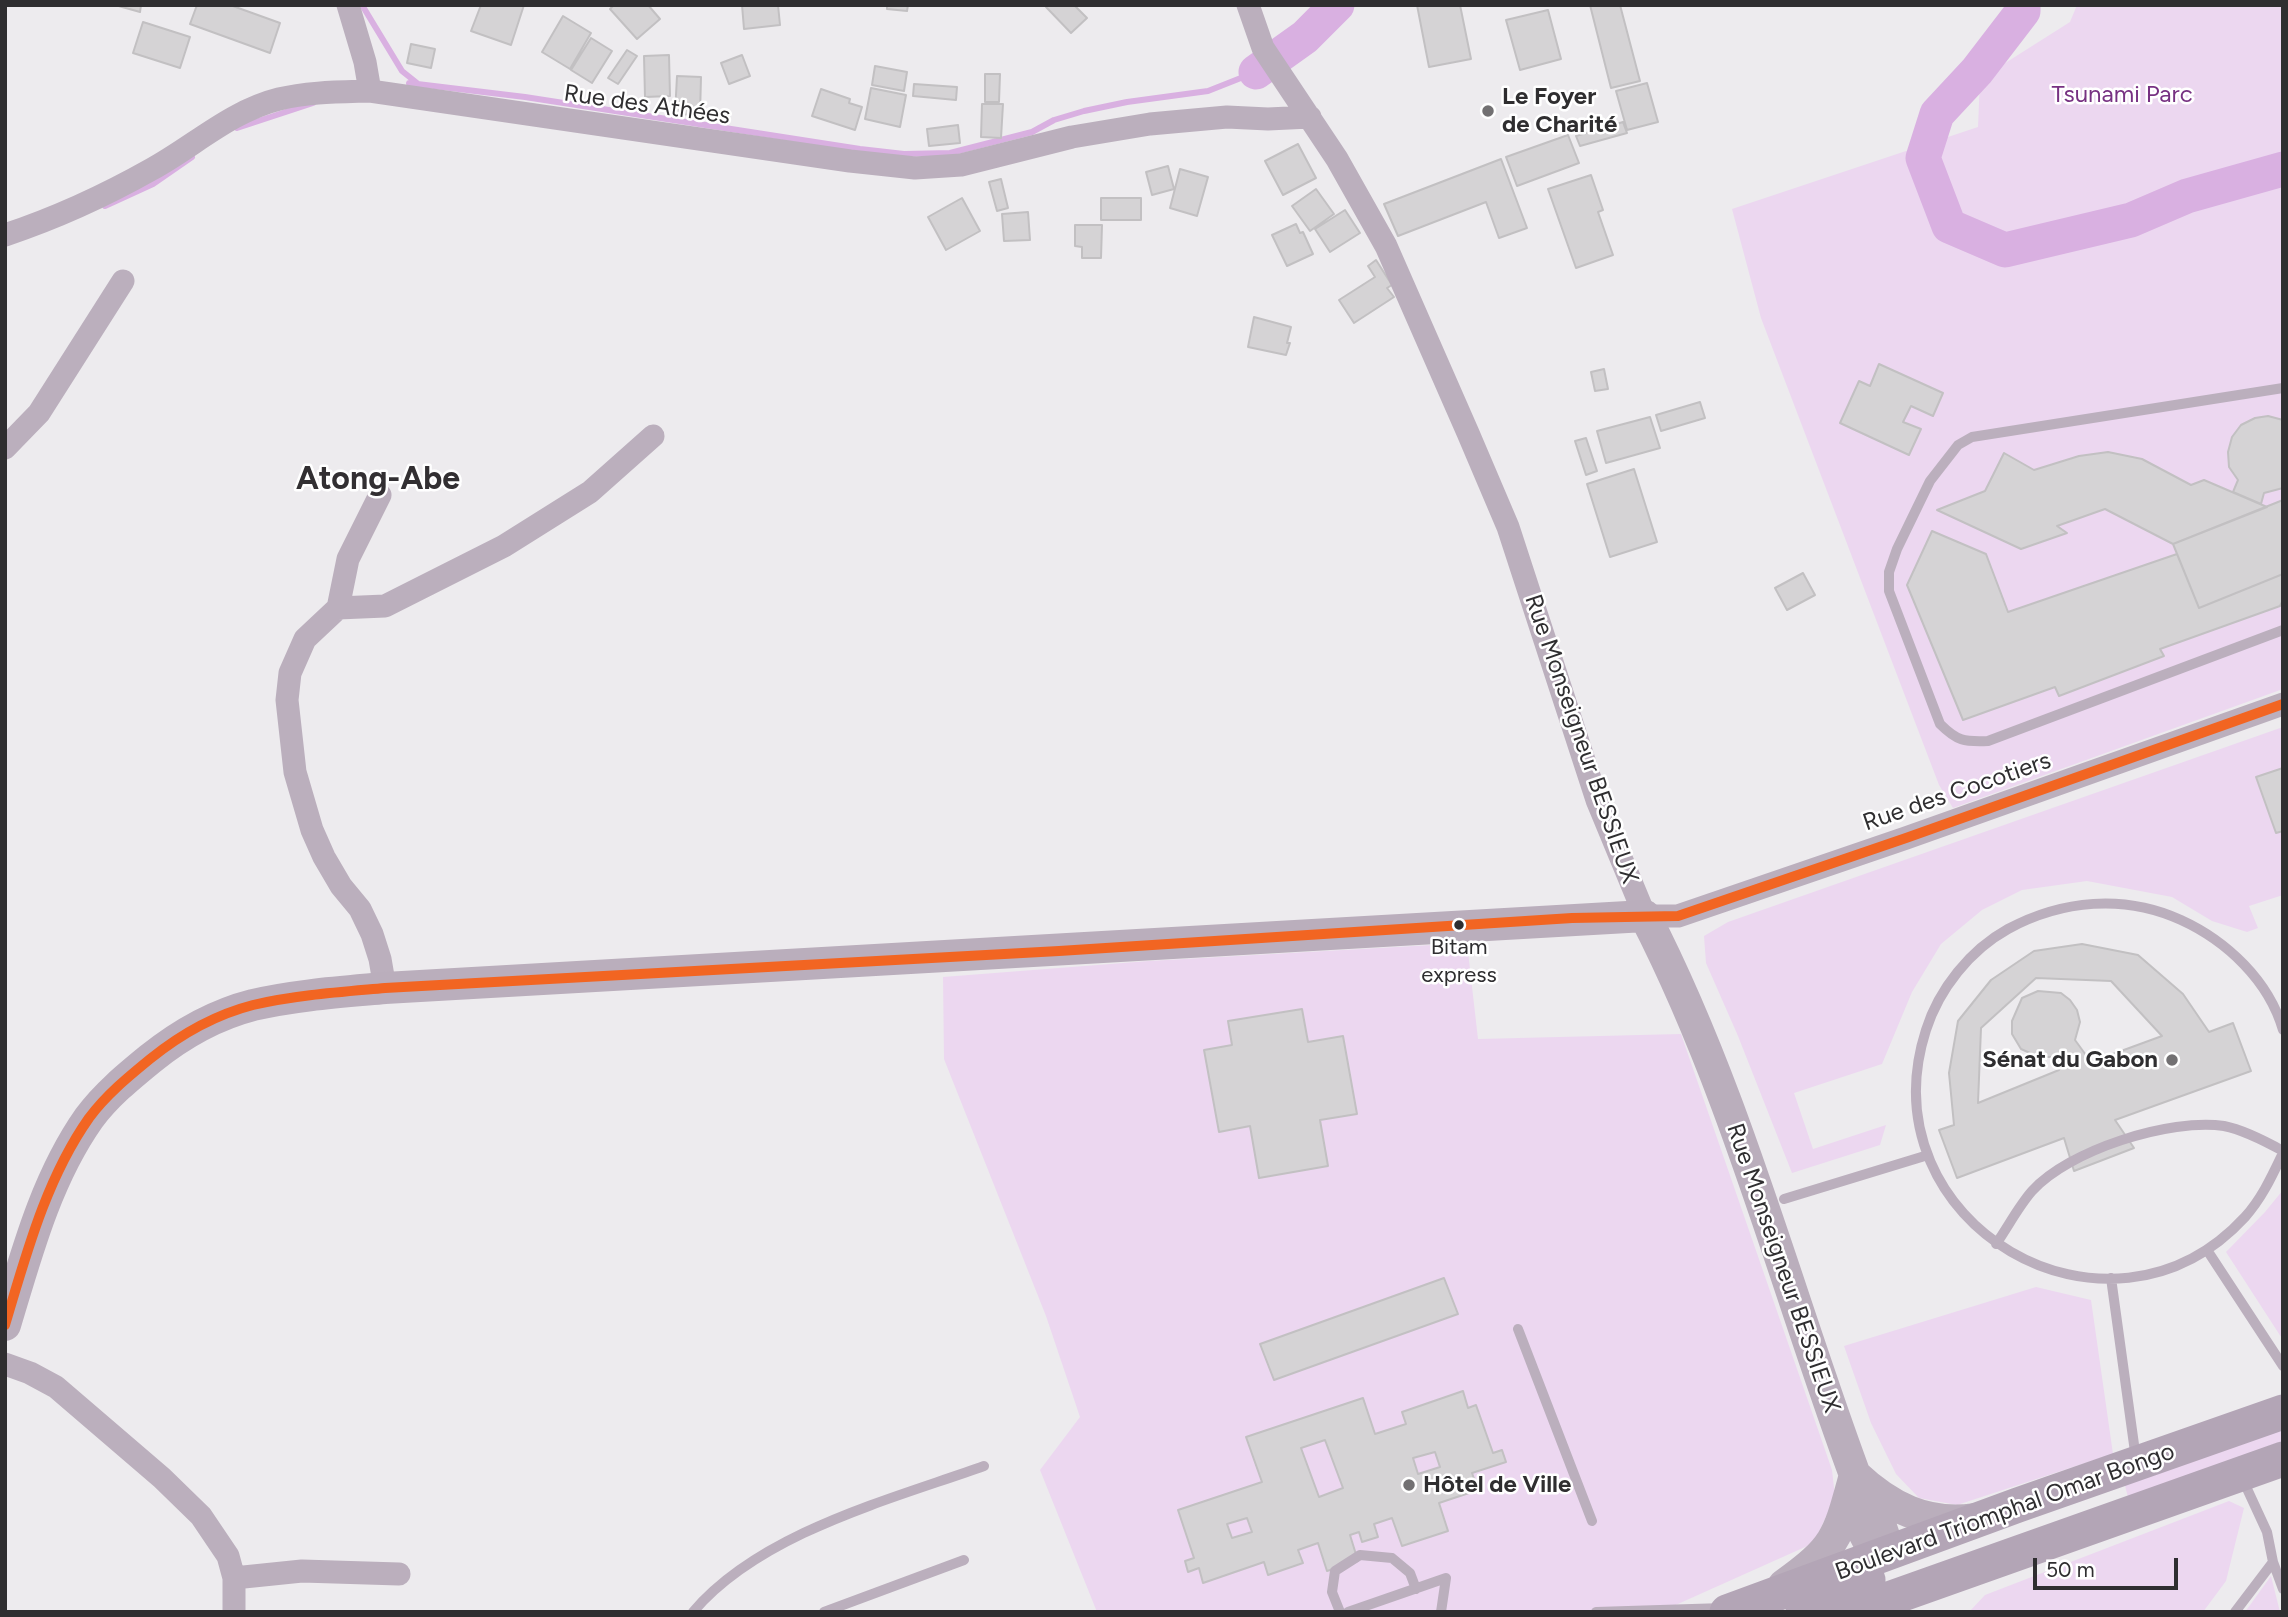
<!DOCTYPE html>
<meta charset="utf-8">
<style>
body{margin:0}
#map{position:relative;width:2288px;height:1617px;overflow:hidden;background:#edebee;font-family:Figtree,sans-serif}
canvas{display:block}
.frame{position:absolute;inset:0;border:7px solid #2f2e30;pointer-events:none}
.scale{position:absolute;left:2033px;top:1558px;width:145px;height:32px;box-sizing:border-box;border:4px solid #2f2e30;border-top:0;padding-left:9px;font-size:21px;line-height:24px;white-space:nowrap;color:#2f2e30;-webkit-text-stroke:5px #fff;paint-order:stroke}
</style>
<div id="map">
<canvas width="2288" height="1617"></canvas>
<div class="frame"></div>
<div class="scale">50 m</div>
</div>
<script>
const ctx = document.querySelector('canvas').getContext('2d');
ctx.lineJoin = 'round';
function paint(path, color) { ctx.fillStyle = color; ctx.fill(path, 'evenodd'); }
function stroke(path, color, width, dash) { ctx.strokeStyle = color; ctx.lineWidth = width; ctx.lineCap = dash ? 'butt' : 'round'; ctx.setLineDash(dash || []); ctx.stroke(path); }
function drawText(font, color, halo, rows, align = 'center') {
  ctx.font = font + ' Figtree,sans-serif'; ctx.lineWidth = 5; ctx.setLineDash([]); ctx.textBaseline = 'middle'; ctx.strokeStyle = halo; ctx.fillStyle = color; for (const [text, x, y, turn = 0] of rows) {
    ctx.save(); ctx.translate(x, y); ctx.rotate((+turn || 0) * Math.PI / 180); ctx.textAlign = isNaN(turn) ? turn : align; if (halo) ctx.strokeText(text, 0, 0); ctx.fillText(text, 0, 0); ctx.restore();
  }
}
paint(new Path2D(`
 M2077,5h206v684l-330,119 -14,-23 -178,-467 -29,-109 246,-82 2,-48 90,-57z
 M2283,727v41l-27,10 20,55 7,-2v64l-34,11 9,22 -11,4 -35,-11 -40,-24 -85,-16 -65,9 -40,20 -41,34 -29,48 -30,72 -88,29 19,56 73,-24 -6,20 -88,28 -54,-137 -32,-73 -2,-27 24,-14z
 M1467,943l11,96 203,-5 151,436 3,27 -21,46 -154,69h-563l-57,-142 40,-53 -34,-101 -102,-257 -1,-82 206,-16z
 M2283,1190v150l-57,-88 39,-40z
 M2036,1287l55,13 22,154 -156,51 -38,-7 -23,-24 -25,-51 -27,-77z
 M2283,1427v14l-155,56 -4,-15z
 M2229,1501l15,7 -18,73 -23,31h-234l16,-17z
 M2271,1576l9,36h-35z`), '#ecd7f0');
stroke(new Path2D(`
 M362,5l40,66 15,12
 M409,83l116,14 335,52 44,5 46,-1 82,-21 22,-12 30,-9 43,-9 81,-11 48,-19
 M237,128l76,-25
 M105,206l48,-22 39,-27`), '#d9b0e1', 6);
stroke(new Path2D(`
 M2023,5v6l-46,60 -40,43 -14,44 26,68 56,24 126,-30 56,-24 96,-27
 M1256,72l49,-35 32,-32`), '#d9b0e1', 35);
const building = new Path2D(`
 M115,5h26l-1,7z
 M197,5h33l50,18 -10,30 -80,-29z
 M481,5h43l-13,40 -40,-14z
 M614,5h34l12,14 -23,20 -27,-30z
 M742,5h36l2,20 -36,4z
 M887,5h21l-1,6 -20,-2z
 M1048,5h26l13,13 -16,15 -25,-26z
 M1417,5h43l11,54 -42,8z
 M1590,5h30l20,76 -29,7z
 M1548,10l13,49 -41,11 -14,-50z
 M563,16l28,17 -21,36 -28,-17z
 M143,22l47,15 -10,31 -47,-15z
 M591,38l21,13 -20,32 -21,-13z
 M411,44l24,5 -4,19 -24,-5z
 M627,50l10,6 -19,28 -10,-6z
 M669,55l1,41 -25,1 -1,-41z
 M742,55l8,21 -21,8 -8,-21z
 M875,66l32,6 -3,19 -32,-6z
 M985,74h15l-1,28h-14z
 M677,76l24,1 -1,38 -25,-1z
 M1647,83l11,39 -31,8 -11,-39z
 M914,84l43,3 -1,13 -43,-4z
 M871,88l35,7 -6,32 -35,-8z
 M821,89l29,10 -1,4 13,4 -7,23 -43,-14z
 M982,104h21l-2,34 -20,-1z
 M1623,122l4,11 -47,13 -4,-10z
 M958,125l2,18 -31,3 -2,-17z
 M1568,135l11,28 -62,23 -11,-29z
 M1298,144l18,34 -33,17 -18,-34z
 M1501,159l26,69 -28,10 -13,-36 -88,34 -14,-32z
 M1168,166l6,23 -22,6 -6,-23z
 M1180,169l28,8 -11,39 -27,-8z
 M1591,175l12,35 -5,2 15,43 -37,13 -28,-79z
 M1001,179l7,29 -11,3 -8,-29z
 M1316,189l18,25 -24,17 -18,-25z
 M962,198l18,33 -34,19 -18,-33z
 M1101,198h40v22h-40z
 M1345,210l15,23 -30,19 -15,-23z
 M1028,212l2,28 -26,1 -2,-27z
 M1296,224l4,9 3,-1 10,22 -26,12 -15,-31z
 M1075,225h27l-1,33h-19v-11l-7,-1z
 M1376,260l16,25 -5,3 7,9 -40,26 -15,-23 36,-23 -7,-11z
 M1254,317l37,10 -4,16h3l-4,12 -38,-8z
 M1879,364l64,29 -10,23 -22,-10 -8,16 18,7 -12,26 -69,-32 19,-42 11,5z
 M1604,369l4,20 -13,2 -4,-19z
 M1700,402l5,16 -44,13 -5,-16z
 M2268,416l15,4v68l-19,5 -3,11 -28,-12 5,-12 -9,-13 -1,-15 4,-15 9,-12 14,-7z
 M1650,417l10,31 -54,15 -9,-32z
 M1586,438l11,33 -11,4 -11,-34z
 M2108,452l34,7 49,26 13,-5 63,27 -94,37 -68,-35 -48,17 10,7 -46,16 -84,-39 48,-19 19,-38 30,17 45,-14z
 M1634,469l23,73 -47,15 -23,-73z
 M2283,500v74l-84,34 -26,-64z
 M1932,531l54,23 22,58 169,-58 22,54 84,-34v26l-3,6 -120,43 4,7 -105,40 -4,-9 -92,33 -56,-135z
 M1803,573l12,22 -28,15 -12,-22z
 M2283,768v63l-7,2 -20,-56z
 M2082,944l56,11 45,39 26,38 24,-9 18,48 -136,49 19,28 -60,23 -10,-33 -107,40 -18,-48 15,-5 -5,-52 9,-52 33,-41 43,-29zM2036,978l75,3 51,55 -71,26 -16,-22 5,-18 -3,-12 -7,-10 -9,-7 -23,-2 -16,7 -10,23v13l9,15 18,8h15l5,13 -81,33 3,-75z
 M1302,1009l6,33 35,-6 14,78 -37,6 8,46 -69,12 -9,-52 -31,6 -15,-82 28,-5 -4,-24z
 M1444,1278l14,36 -184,66 -14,-36z
 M1463,1391l5,17 8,-3 17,48 9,-3 4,12 -34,11 6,17 -39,13 9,28 -46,15 -10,-28 -18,6 4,13 -16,5 -3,-10 -9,3 8,26 -31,10 -9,-28 -20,7 5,13 -35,12 -4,-13 -61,21 -4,-15 -11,4 -3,-11 9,-3 -16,-48 84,-28 -16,-45 117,-39 12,36 31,-10 -4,-12zM1325,1440l18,48 -24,9 -18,-49zM1435,1452l5,15 -22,7 -5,-16zM1247,1518l5,14 -20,6 -5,-14z`);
paint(building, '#d5d3d5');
stroke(building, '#c2c0c2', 2);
stroke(new Path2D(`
 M2283,388l-311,49 -14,8 -28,36 -33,68 -8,23v19l51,133c17,17 24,18 48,17l295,-111
 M2283,1030c-14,-49 -56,-89 -102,-110 -57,-26 -119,-20 -173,9 -38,21 -69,60 -82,101 -62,193 182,336 319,187 17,-19 27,-41 38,-64
 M1784,1199l144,-44
 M1996,1244c12,-17 22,-37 36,-53 37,-41 138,-73 192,-65 20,4 41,15 59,25
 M2207,1250l76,116
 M2111,1278l25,181
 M1518,1329l74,192
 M2273,1562l10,27
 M693,1612c67,-79 196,-112 291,-146
 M824,1612l140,-52
 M1340,1612l-8,-20 3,-21 25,-16 32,3 18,15 6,16
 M1348,1612l98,-34 -5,34
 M1596,1612l128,-4
 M2235,1612l38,-50 -6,-30 -24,-52`), '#bbafbd', 10);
stroke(new Path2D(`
 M348,5l17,57 5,29
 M1248,5l15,43 74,111 49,87 82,187 40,94 89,273 48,116h33l228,-78 377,-134
 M5,235c51,-17 101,-40 147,-66 42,-23 79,-58 127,-70 29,-7 60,-7 91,-8l480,70 65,7 46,-3 111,-28 78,-13 77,-7 41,2 42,-2
 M5,448l34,-35 84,-132
 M380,495l-32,64 -10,49 -33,31 -15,34 -3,27 8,72 17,58 12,27 17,29 19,23 12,25 8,25 5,29
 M338,608l47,-2 119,-60 86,-54 63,-56
 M5,1364l25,9 26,14 106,91 39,38 27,40 6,22v34
 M234,1578l68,-7 97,3`), '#bbafbd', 23);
stroke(new Path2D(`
 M5,1325c21,-70 41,-146 84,-207 17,-23 39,-41 61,-59 31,-25 64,-44 103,-54 43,-10 88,-13 132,-17l1260,-72c91,177 141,373 210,559 34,32 71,51 120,44
 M1852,1488c5,23 9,55 31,67l3,-13 -19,-56
 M1784,1585c53,-38 54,-48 71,-110`), '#baaebc', 32);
stroke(new Path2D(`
 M1727,1612l291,-107 265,-93
 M1803,1612l53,-20 12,-12
 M1852,1612l431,-153`), '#b3a5b6', 35);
stroke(new Path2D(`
 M5,1325c21,-70 41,-146 84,-207 17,-23 39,-41 61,-59 31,-25 64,-44 103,-54 43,-10 88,-13 132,-17l674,-37 513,-33 106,-2 228,-78 377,-134`), '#f26522', 10);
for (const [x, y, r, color] of [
 [1488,111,7,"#727072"],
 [1459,925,6,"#2f2e30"],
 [2172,1060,7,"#727072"],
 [1409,1485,7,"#727072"]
]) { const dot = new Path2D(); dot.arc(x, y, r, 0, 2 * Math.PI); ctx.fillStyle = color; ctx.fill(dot); stroke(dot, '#fff', 2.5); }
drawText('22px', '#2f2e30', '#fff', [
 ["Bitam",1459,948],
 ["express",1459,976]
]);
drawText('24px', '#773182', '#fff', [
 ["Tsunami Parc",2122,95]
]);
drawText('bold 24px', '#2f2e30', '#fff', [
 ["Le Foyer",1502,97],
 ["de Charité",1502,125],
 ["Sénat du Gabon",2158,1060,"right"],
 ["Hôtel de Ville",1423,1485]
], 'left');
drawText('24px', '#2f2e30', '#fff', [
 ["Rue des Athées",647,105,8],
 ["Rue Monseigneur BESSIEUX",1581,739,71],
 ["Rue des Cocotiers",1957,792,-19],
 ["Rue Monseigneur BESSIEUX",1783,1268,71],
 ["Boulevard Triomphal Omar Bongo",2005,1512,-20]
]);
drawText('bold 32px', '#322f32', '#fff', [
 ["Atong-Abe",378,480]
]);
</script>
